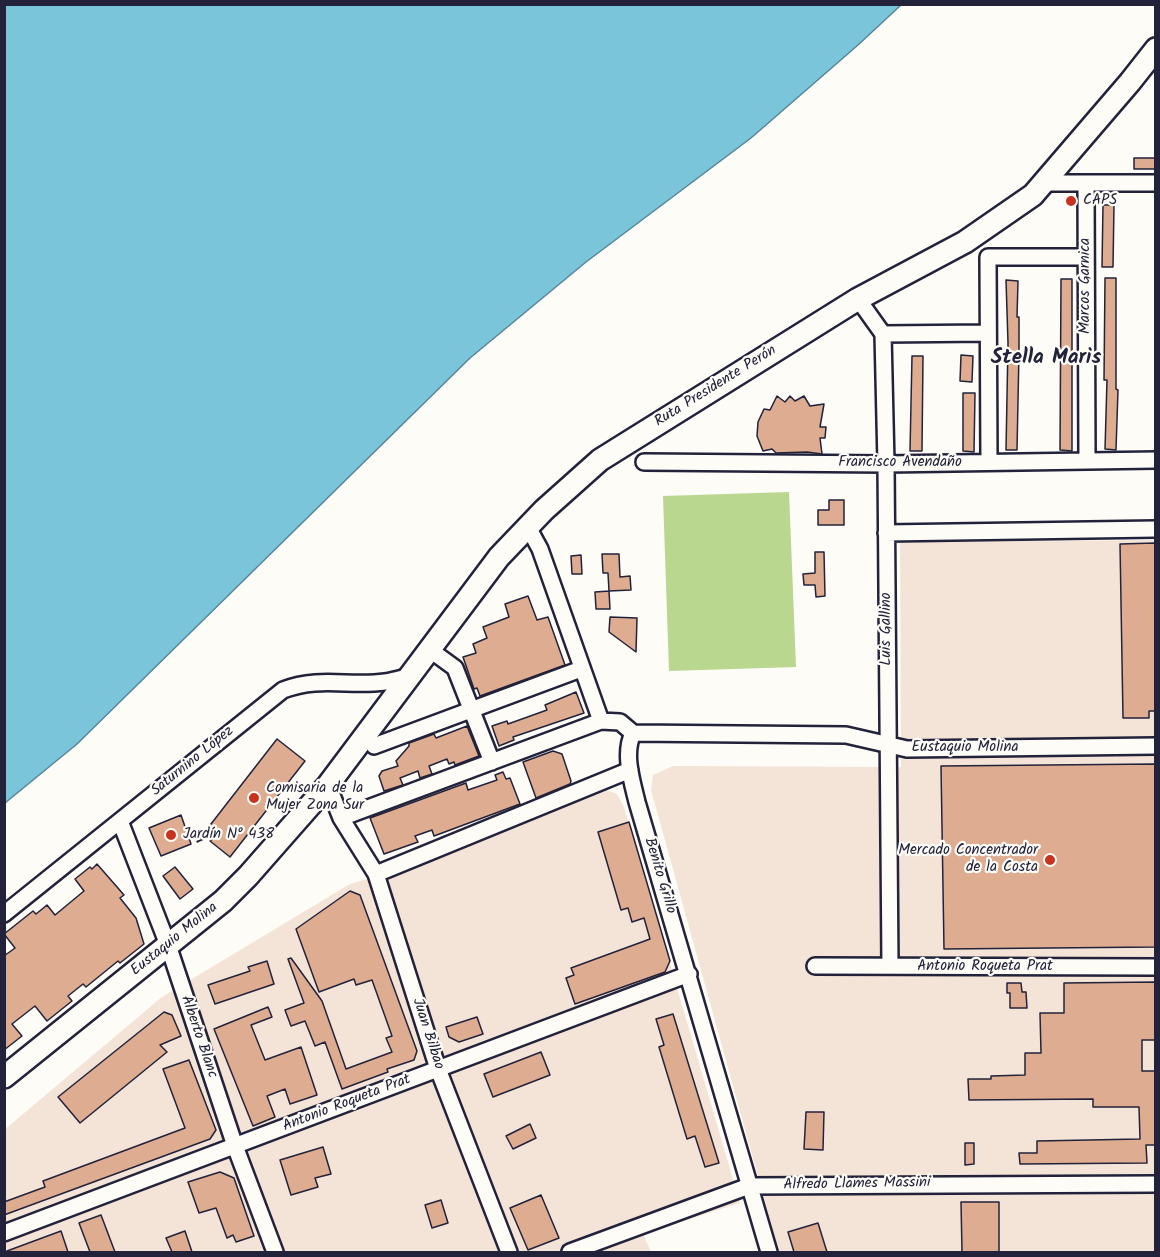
<!DOCTYPE html>
<meta charset="utf-8">
<style>
body{margin:0}
#map{position:relative;width:1160px;height:1257px;overflow:hidden;background:#fdfcf7;font-family:Kalam,sans-serif}
canvas{display:block}
.frame{position:absolute;inset:0;border:6px solid #22223b;pointer-events:none}
</style>
<div id="map">
<canvas width="1160" height="1257"></canvas>
<div class="frame"></div>
</div>
<script>
const ctx = document.querySelector('canvas').getContext('2d');
ctx.lineJoin = 'round';
function paint(path, color) { ctx.fillStyle = color; ctx.fill(path, 'evenodd'); }
function stroke(path, color, width, dash) { ctx.strokeStyle = color; ctx.lineWidth = width; ctx.lineCap = dash ? 'butt' : 'round'; ctx.setLineDash(dash || []); ctx.stroke(path); }
function drawText(font, color, halo, rows, align = 'center') {
  ctx.font = font + ' Kalam,sans-serif'; ctx.lineWidth = 4.5; ctx.setLineDash([]); ctx.textBaseline = 'middle'; ctx.strokeStyle = halo; ctx.fillStyle = color; for (const [text, x, y, turn = 0] of rows) {
    ctx.save(); ctx.translate(x, y); ctx.rotate((+turn || 0) * Math.PI / 180); ctx.textAlign = isNaN(turn) ? turn : align; if (halo) ctx.strokeText(text, 0, 0); ctx.fillText(text, 0, 0); ctx.restore();
  }
}
paint(new Path2D(`
 M1155,540v712h-376l-128,-462 2,-15 20,-9 228,1 -1,-225z
 M606,790l11,4 7,13 116,396 -97,31 8,18h-646l-1,-122 158,-133 188,-113 43,-13z`), '#f4e4d8');
paint(new Path2D(`
 M789,492l7,175 -127,4 -6,-175z`), '#bad78f');
const water = new Path2D(`
 M5,4h896v1l-43,40 -107,93 -165,124 -116,96 -393,386 -72,59z`);
paint(water, '#7ac5da');
stroke(water, '#57849a', 1.5);
const building = new Path2D(`
 M1134,158h21v11h-21z
 M1103,205h11l-1,62h-11z
 M1105,278h11v111l2,1 -2,60 -11,-1 2,-69h-3z
 M1061,279h11v172l-12,-1z
 M1006,280l12,1 -1,36h2v35l-2,98h-11l2,-107z
 M961,355l12,1 -1,26 -12,-1z
 M912,356h11l-1,95h-12z
 M963,393h12l-1,59 -11,-1z
 M777,396l8,6 5,-6 5,5 9,-5 6,10 14,-2 -4,23h6l-1,11h-5l2,16 -15,-2 -31,1 -4,-4 -9,2 -6,-15 1,-14 6,-13 6,1z
 M829,500h15v25h-26v-15h11z
 M1155,543v168h-6v7h-26l-3,-174z
 M815,552h9l1,44 -9,1 -1,-12h-11l-1,-11 12,-1z
 M602,554h17l1,23 10,-1 1,14 -22,1 -1,-18h-5z
 M581,555l1,19h-10l-1,-18z
 M609,591l1,18h-14l-1,-17z
 M528,596l9,24 11,-3 17,48 -85,31 -3,-8 -3,1 -11,-32 13,-4 -3,-9 14,-6 -4,-11 26,-10 -4,-13z
 M610,617l27,1 -1,34 -27,-20z
 M576,692l8,21 -71,24 1,3 -15,6 -7,-20 15,-5 1,3 39,-14 -2,-5z
 M467,726l12,30 -24,9 -1,-3 -5,2 -2,-5 -18,7 3,8 -12,4 -2,-7 -18,7 3,7 -19,6 -5,-15 3,-5 16,-5 -2,-5 13,-15v-3l25,-9 2,4z
 M277,739l28,22 -75,96 -20,-16 8,-6 -1,-2 -20,9z
 M553,751l9,3 9,27 -1,3 -34,14 -13,-36z
 M1155,764v183l-211,2 -3,-183z
 M503,772l3,7 4,-1 10,26 -86,32 -2,-6 -17,6 3,6 -34,12 -14,-36 96,-35 2,7 29,-10 -2,-5z
 M181,815l10,29 -30,12 -12,-28z
 M629,822l41,139 -5,11 -90,32 -9,-26 8,-3 -3,-7 79,-29 -6,-21 -12,4 -4,-14 -7,2 -23,-78z
 M97,864l27,31 -4,3 16,20 8,26 -24,19 -2,-2 -32,26 -3,-3 -15,12 4,5 -25,20 -12,-15 -23,18 10,12 -18,14v-94l11,-8 -11,-14 29,-23 3,3 11,-9 8,10 29,-24 -9,-12 15,-12 2,2z
 M175,867l18,22 -13,10 -17,-23z
 M350,891l10,4 57,156 -3,9 -27,9 1,3 -46,17 -17,-47 -10,4 -10,-25 -14,5 -6,-16 19,-7 -16,-44 3,-1 31,43 24,68 46,-17 -6,-14 6,-2 -20,-56 -16,5 -2,-6 -35,13 -23,-63z
 M267,961l7,23 -59,20 -7,-19 42,-14 -2,-4z
 M1155,982v58h-13v31h13v74h-9l1,18 -127,1 -1,-11h18v-12l103,-2 -1,-32h-46v-8l-124,1 -1,-21h23v-3l34,-1v-22h16l-1,-40h24v-30z
 M1007,983h14l1,9h4l1,16h-17v-15h-3z
 M268,1007l4,10 -21,8 14,35 36,-13 16,48 -27,9 -5,-15 -18,7 8,21 -22,9 -39,-97z
 M164,1012l8,3 9,21 -21,9 7,7 -87,71 -22,-26z
 M673,1014l46,149 -14,4 -10,-31 -8,3 -28,-92 5,-2 -8,-26z
 M477,1017l6,17 -24,8 -10,-5 -3,-10z
 M541,1052l9,23 -57,22 -9,-23z
 M189,1060l27,70 -6,9 -206,76v-13l41,-15 -2,-6 142,-53 -22,-59z
 M806,1112h18l-1,38 -19,-1z
 M530,1124l6,14 -23,11 -7,-13z
 M965,1143h9v21l-9,1z
 M323,1147l8,27 -16,4 3,9 -27,8 -11,-35z
 M220,1172l14,6 20,58 -18,6 -3,-7 -6,3 -11,-30 -17,5 -11,-31z
 M541,1195l18,43 -31,12 -18,-42z
 M441,1200l7,23 -16,5 -7,-23z
 M961,1202h38v50h-37z
 M101,1215l14,37h-25l-11,-29z
 M818,1223l9,29h-33l-6,-20z
 M61,1231l7,21h-61v-1z
 M185,1231l7,21h-20l-6,-14z`);
paint(building, '#deac90');
stroke(building, '#22223b', 1.5);
const street = new Path2D(`
 M1044,183h112
 M1086,183l1,278
 M988,257l1,205
 M988,257h98
 M858,299l25,35 3,130 4,502
 M883,334l105,-1
 M644,462l242,2 270,-4
 M528,527l12,22 61,172 19,1 13,11
 M886,533l270,-4
 M429,649l26,19 37,94
 M633,733c-10,21 -1,48 4,69l132,450
 M633,733l213,2 61,14 249,-3
 M374,746l207,-77
 M328,785l13,33 35,56 62,195 71,183
 M341,818l260,-97
 M120,821l48,124 67,201 40,106
 M376,874l254,-104
 M4,914l279,-224c37,-14 66,-3 102,-8 8,-1 16,-4 24,-5
 M815,966l341,1
 M4,1233l685,-259
 M570,1252l179,-66 407,-2`);
const secondary = new Path2D(`
 M4,1077l219,-176 25,-25 80,-91 171,-228 45,-47 56,-50 258,-161 107,-57 68,-47 97,-113 26,-33`);
stroke(street, '#22223b', 20);
stroke(secondary, '#22223b', 26);
stroke(street, '#fdfcf7', 15);
stroke(secondary, '#fdfcf7', 21);
for (const [x, y, r, color] of [
 [1071,201,6,"#c8321e"],
 [254,798,6,"#c8321e"],
 [171,835,6,"#c8321e"],
 [1050,860,6,"#c8321e"]
]) { const dot = new Path2D(); dot.arc(x, y, r, 0, 2 * Math.PI); ctx.fillStyle = color; ctx.fill(dot); stroke(dot, '#fdfcf7', 2); }
drawText('15px', '#22223b', '#fdfcf7', [
 ["CAPS",1083,201],
 ["Comisaria de la",266,789],
 ["Mujer Zona Sur",266,806],
 ["Jardín N° 438",183,835],
 ["Mercado Concentrador",1038,851,"right"],
 ["de la Costa",1038,868,"right"]
], 'left');
drawText('15px', '#22223b', '#fdfcf7', [
 ["Marcos Garnica",1086,286,-90],
 ["Ruta Presidente Perón",716,387,-32],
 ["Francisco Avendaño",900,463],
 ["Luis Gallino",887,629,-90],
 ["Eustaquio Molina",965,748],
 ["Saturnino López",193,762,-39],
 ["Benito Grillo",659,876,73],
 ["Eustaquio Molina",175,940,-39],
 ["Antonio Roqueta Prat",985,967],
 ["Juan Bilbao",427,1034,72],
 ["Alberto Blanc",198,1037,71],
 ["Antonio Roqueta Prat",347,1104,-21],
 ["Alfredo Llames Massini",857,1185,-1]
]);
drawText('bold 21px', '#22223b', '#fdfcf7', [
 ["Stella Maris",1046,359]
]);
</script>
